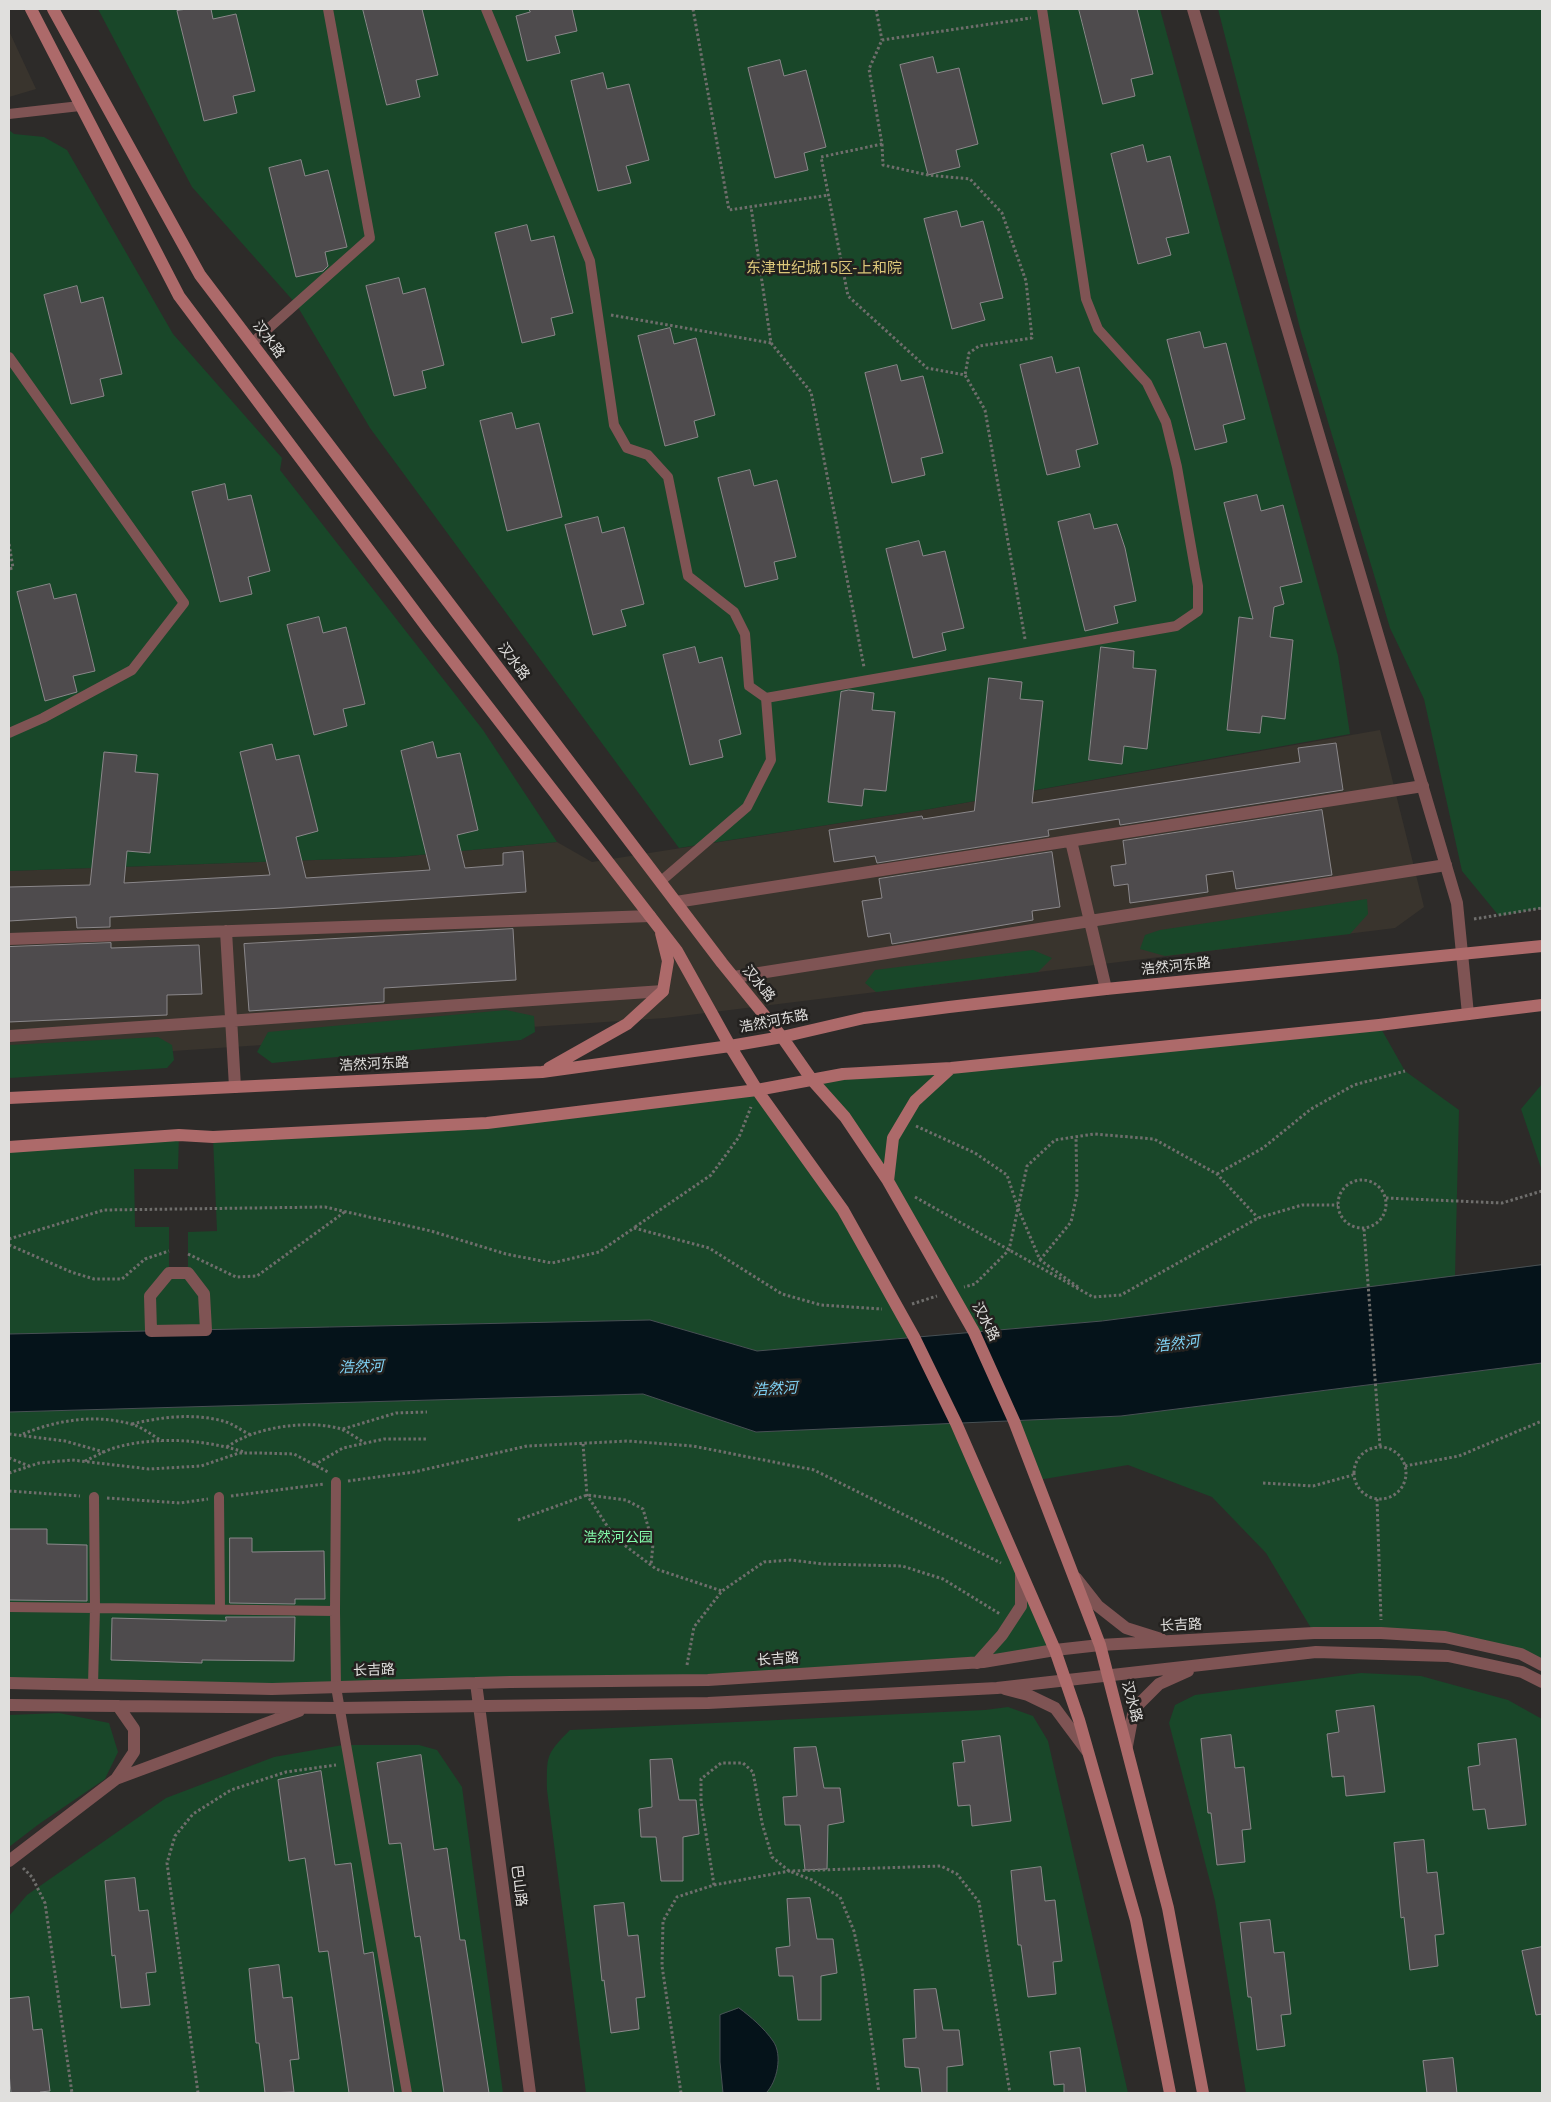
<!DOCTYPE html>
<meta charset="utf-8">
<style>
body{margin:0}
#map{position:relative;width:1551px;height:2102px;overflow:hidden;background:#2d2b29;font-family:Roboto,sans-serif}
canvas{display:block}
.frame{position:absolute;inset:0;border:10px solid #e0dfdd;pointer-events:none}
</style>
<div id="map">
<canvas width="1551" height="2102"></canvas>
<div class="frame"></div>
</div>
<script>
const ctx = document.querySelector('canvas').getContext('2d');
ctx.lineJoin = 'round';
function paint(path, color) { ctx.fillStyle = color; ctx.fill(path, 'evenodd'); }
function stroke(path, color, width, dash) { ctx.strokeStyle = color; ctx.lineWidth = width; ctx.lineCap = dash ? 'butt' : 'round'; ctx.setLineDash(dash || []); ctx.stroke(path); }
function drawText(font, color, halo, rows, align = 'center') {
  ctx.font = font + ' Roboto,"Noto Sans SC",sans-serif'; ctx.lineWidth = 5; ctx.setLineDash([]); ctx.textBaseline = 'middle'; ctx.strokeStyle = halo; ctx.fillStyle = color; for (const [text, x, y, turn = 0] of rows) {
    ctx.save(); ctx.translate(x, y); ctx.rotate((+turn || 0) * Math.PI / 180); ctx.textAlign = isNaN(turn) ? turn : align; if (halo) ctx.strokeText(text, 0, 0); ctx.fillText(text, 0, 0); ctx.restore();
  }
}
paint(new Path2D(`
 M9,31l27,58 -27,8z
 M1380,730l44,177 -29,21 -730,90 -656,44v-191l389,-14 159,-15 35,20 338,-53z`), '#39342d');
paint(new Path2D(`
 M98,9h1062l178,647 12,78 -420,75 -251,39 -309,-420 -74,-124 -104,-117z
 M1218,9h324v899l-43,8 -37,-45 -38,-172 -34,-71 -89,-296z
 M9,130l5,4 30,3 23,13 106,184 109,124 -2,12 203,260 74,112 -159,15 -389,14z
 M1367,899l1,15 -18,20 -185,22 -25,-7 5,-14 15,-5z
 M1033,950l19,8 -14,14 -162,20 -11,-9 10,-13z
 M506,1010l28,6 1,16 -14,8 -249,23 -15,-11 11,-20z
 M1379,1025l26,46 54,39 -4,166 -353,45 -128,11 -86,-151 -76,-101z
 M158,1037l14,8 2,15 -7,8 -158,10v-33z
 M1542,1084v87l-21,-62z
 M757,1090l86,120 71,127 -157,14 -107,-31 -641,14v-187l170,-12 -1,34h-44l1,58h34v46h19v-41l29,-1 -4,-94 274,-14z
 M1542,1363v302l-97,-28 -131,-4 -48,-80 -54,-56 -84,-32 -90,15 -24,-59 107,-5z
 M643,1394l113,38 200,-9 99,227 -347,30 -436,9 -263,-6v-271z
 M1361,1673l60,3 87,24 34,19v374h-296l-31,-192 -46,-178 6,-18 20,-10z
 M1008,1707l25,9 15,25 80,352h-542l-39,-303c0,-34 -2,-35 23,-60l415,-20z
 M59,1713l50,10 9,29 -13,27 -66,45 -30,23v-132z
 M343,1745h76l18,5 25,37 41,306h-494v-177l18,-21 139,-97 108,-41z`), '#194729');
const water = new Path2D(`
 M1542,1265v98l-421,53 -365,16 -113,-38 -634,18v-78l641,-14 107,31 345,-30z
 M739,2008c12,9 25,20 34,33 10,14 4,41 -7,52h-43l-3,-31v-47z`);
paint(water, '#05131a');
stroke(water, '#475054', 1);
const building = new Path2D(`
 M187,9h24l2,10 23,-5 19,77 -22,5 4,17 -33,8 -27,-110z
 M363,9h59l16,66 -22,5 4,17 -33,8z
 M529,9h43l5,22 -22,5 5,17 -33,8 -11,-45 14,-4z
 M1079,9h58l16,65 -22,5 4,17 -32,8z
 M933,57l4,16 22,-5 19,76 -22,6 4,17 -32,8 -28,-110z
 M780,60l4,16 22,-6 20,77 -22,6 4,17 -33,8 -27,-110z
 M603,73l4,16 22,-5 20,76 -23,6 5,17 -33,8 -27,-110z
 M1143,145l4,17 23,-6 19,77 -23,5 5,17 -33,9 -27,-110z
 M301,160l4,16 23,-6 19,77 -22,5 3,14 -5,5 -27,6 -27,-109z
 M957,211l4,16 22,-6 20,77 -23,5 5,17 -33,9 -28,-110z
 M527,225l4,16 23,-5 19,77 -22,5 4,17 -33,8 -27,-110z
 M399,278l4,16 22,-6 19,77 -22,6 4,17 -32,8 -28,-110z
 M77,286l4,17 22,-6 19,77 -22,5 4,17 -33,8 -27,-109z
 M670,328l4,16 22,-6 19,77 -21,6 4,16 -33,9 -27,-110z
 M1200,332l4,16 22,-5 19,76 -22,6 4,17 -32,8 -28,-110z
 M1052,357l4,16 23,-6 19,77 -22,6 4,17 -33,8 -27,-110z
 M897,365l4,16 22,-5 20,77 -22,5 4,17 -33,8 -27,-110z
 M512,413l4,16 23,-6 23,94 -55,14 -27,-110z
 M750,470l4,16 23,-6 19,77 -22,5 4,17 -33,8 -27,-109z
 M225,484l3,16 23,-5 19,76 -22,6 4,17 -32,8 -28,-110z
 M1257,495l4,16 22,-6 19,77 -22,5 4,17 -10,3 -4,30 23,3 -8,79 -23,-3 -2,17 -33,-3 12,-113 14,2 -29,-116z
 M1090,514l4,15 23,-5 8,24 11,53 -22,5 4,17 -33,8 -27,-109z
 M598,517l4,16 22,-6 20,77 -23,6 5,16 -33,9 -28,-110z
 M919,541l4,15 22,-5 19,77 -22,5 4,17 -33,8 -27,-109z
 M50,584l4,15 22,-5 19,77 -22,5 4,16 -32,9 -28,-109z
 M319,617l4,16 23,-6 19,77 -22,5 4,17 -33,9 -27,-110z
 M695,647l4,16 23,-6 19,77 -22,6 4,17 -33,8 -27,-110z
 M1101,647l33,4 -1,17 23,2 -9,79 -23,-3 -2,18 -33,-4z
 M989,678l33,4 -2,17 23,2 -11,102 268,-41 -2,-14 38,-5 7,47 -223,35 -1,-6 -71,11 1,6 -172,27 -2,-7 -41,6 -5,-32 93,-14 1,3 51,-8z
 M849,690l25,3 -2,17 23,2 -9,79 -22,-2 -2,17 -34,-4 13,-110z
 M433,742l4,16 23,-5 18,77 -21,5 8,33 38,-3v-12l20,-2 3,41 -243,16 -173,9v10l-33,1 -1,-11 -67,4v-34l81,-2 14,-133 33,3 -2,17 23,2 -8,79 -23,-2 -3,32 146,-8 -30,-123 32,-8 4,16 23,-5 19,76 -22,6 10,41 124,-8 -29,-119z
 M1322,810l10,65 -96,14 -3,-18 -27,4 2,17 -78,11 -2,-19 -14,2 -3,-20 15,-2 -3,-23z
 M1052,852l8,55 -28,4 1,9 -141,24 -2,-11 -22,4 -6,-36 20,-3 -3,-19z
 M513,929l3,51 -132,8v14l-135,9 -5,-67z
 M111,943v5l88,-3 3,49 -35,1v20l-158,7v-75z
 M9,1529h38v15l40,1v56l-78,-1z
 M230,1538h22v14l72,-1 1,48h-30v5l-65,-1z
 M226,1617h69l-1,44 -92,-1v3l-91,-3 1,-42 114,3z
 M1374,1706l11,86 -39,4 -2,-20 -12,1 -5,-43 12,-2 -3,-21z
 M1231,1735l4,33 9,-1 7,62 -9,1 3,32 -28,3 -6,-52h-3l-7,-74z
 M1000,1736l11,85 -39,5 -2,-21 -12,1 -5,-43 12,-1 -3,-21z
 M1516,1739l10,86 -38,4 -3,-20 -12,1 -5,-43 12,-2 -2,-21z
 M816,1747l8,41h16l4,34 -16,3 -1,44 -22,1 -5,-45h-15l-2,-28 14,-1 -3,-48z
 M421,1755l13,95 13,-2 13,92h5l24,153h-45l-24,-157 -5,1 -14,-94 -12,1 -12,-81z
 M672,1759l7,41h17l3,34 -16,3v44h-22l-5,-44h-15l-2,-28 13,-2 -2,-47z
 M321,1771l14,94 16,-2 13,91 9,-2 21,141h-45l-21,-142 -9,1 -14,-94 -16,3 -11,-81z
 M1424,1840l3,33 10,-1 7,62 -9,1 3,31 -28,4 -6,-53 -3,1 -7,-75z
 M1041,1867l4,34 10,-1 7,61 -9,1 3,32 -28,3 -7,-52h-3l-7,-74z
 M135,1878l4,33 9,-1 8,62 -10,1 4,32 -29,3 -6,-53 -3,1 -7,-75z
 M810,1898l7,41h16l4,34 -16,3v44h-23l-5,-44h-14l-3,-28 14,-2 -3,-47z
 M624,1903l4,33 10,-1 7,62 -9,1 3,31 -28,4 -7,-53 -2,1 -8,-75z
 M1270,1920l4,33 10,-1 7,62 -10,1 4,31 -28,4 -6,-53h-3l-8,-74z
 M1542,1947v67l-6,1 -14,-64z
 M279,1965l4,33 9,-1 7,62 -9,1 4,32 -29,1 -6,-50h-3l-7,-74z
 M936,1989l7,41h16l4,35 -16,2v26h-25l-3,-25 -14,-1 -2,-28 13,-1 -2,-48z
 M29,1997l4,33 9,-1 8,62 -10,1v1h-29l-2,-20v-74z
 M1080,2048l6,45h-22v-9l-10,1 -4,-33z
 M1453,2058l4,35h-30l-4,-32z`);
paint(building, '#4e4b4d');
stroke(building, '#8a878a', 1);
stroke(new Path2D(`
 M693,9l36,201 100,-15
 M876,9l6,31
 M882,144l1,21 45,10 42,4 32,34 24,68 6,57 -53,8 -10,7 -4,22
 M611,315l160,28 -20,-136
 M771,343l40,49 53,275
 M9,544l4,24 -4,1
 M1025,639l-40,-229 -20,-35 -38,-7 -79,-72 -27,-139 61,-13 -13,-75 13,-29 149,-22
 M1474,919l68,-11
 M916,1126l59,27 32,22 11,33 -9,42 -34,34 -11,3
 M1217,1174l46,-26 48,-39 43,-24 51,-14
 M1338 1204a24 24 0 1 1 48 0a24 24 0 1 1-48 0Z
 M915,1197l178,100 28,-2 137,-77 44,-13h36
 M1386,1198l116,5 40,-12
 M635,1227l76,-52 28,-38 12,-30
 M1364,1229l16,217
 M9,1239l95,-29 221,-3 106,24 75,23 46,9 47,-11 35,-24 75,20 73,46 39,11 61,4
 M9,1245l62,27 23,7h28l23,-20 24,-8
 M188,1254l48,23 21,-1 89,-65
 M1040,1260l31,-38 6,-28 -1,-57
 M1078,1287l-38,-27 -22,-52 9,-42 28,-26 39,-6 60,5 63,35 41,44
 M912,1304l25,-8
 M132,1424c29,-7 61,-11 91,-3 9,2 19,10 28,14
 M343,1429l53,-16 31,-1
 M9,1434l56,7 39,11
 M23,1434c34,-14 72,-20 108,-10 11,3 21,11 31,17
 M583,1444l4,51 28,43 41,31 66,22
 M1354 1473a26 26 0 1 1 52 0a26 26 0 1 1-52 0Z
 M227,1447c27,-20 82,-28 114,-18 8,3 17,10 24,14
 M9,1458l20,8
 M85,1461c9,-4 19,-10 29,-13 41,-12 89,-9 130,4
 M314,1465l29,-17 41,-9h43
 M1405,1466l54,-10 83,-35
 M9,1473l30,-10 33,-3 77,9 52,-3 38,-13h20l35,1 34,18
 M348,1481l66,-9 113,-26 100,-5 66,5 121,24 187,93
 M1263,1483l50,3 40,-11
 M9,1491l71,5
 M231,1496l93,-12
 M107,1498l73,5 28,-4
 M1377,1499l4,121
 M518,1520l69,-25 39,5 17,9 10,35 -2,21
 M687,1665l7,-38 28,-36 42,-29 27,-2 32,4 79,2 41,13 57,35
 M23,1868l9,9 13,26 27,190
 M714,1885l75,-14 152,-5 16,8 22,28 31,191
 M198,2093l-31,-230 8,-27 18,-22 38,-24 55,-18 50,-7
 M681,2093l-19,-127 1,-45 14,-24 37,-12 -13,-83v-23l20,-16h22l10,9 9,51 10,34 17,14 23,9 28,17 14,34 8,38 17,124`), '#6f6e6c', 3, [2.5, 2.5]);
stroke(new Path2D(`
 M486,9l104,252 24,164 13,23 21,7 20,22 20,99 46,36 11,22 4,52 17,12 410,-72 22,-15v-25l-21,-119 -11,-45 -19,-39 -49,-54 -12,-30 -44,-290
 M9,114l71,-8
 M252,343l118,-105 -42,-229
 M9,357l175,246 -52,67 -89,48 -34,15
 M660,882l87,-75 24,-47 -5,-62
 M94,1497l1,111 240,3 1,76 71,406
 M219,1497l1,112
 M9,1607l86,1 -2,77
 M335,1611l1,-129`), '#7f5454', 10);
stroke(new Path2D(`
 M1071,841l35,148
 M676,902l747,-116
 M226,931l9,156
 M9,939l641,-23
 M734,977l712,-112
 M9,1036l654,-45
 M169,1273h19l16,21 2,36 -55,1 -1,-35z`), '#7f5454', 12);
stroke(new Path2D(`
 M1193,9l264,894 11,111
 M1076,1578l22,28 28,22 35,11
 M977,1663l25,-28 19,-29v-33
 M9,1683l263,6 238,-7 198,-2 275,-18 72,-12 45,-5 214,-12h67l64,4 76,17 21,11
 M476,1683l54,410
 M1005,1689l23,6 27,13 32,43
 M9,1705l330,3 369,-5 289,-15 319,-36 132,4 74,16 20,10
 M1127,1746l7,-37 25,-25 29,-13
 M116,1779l18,-27v-23l-16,-23
 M9,1861l107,-82 183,-68`), '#7f5454', 12);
stroke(new Path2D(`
 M31,9l148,287 249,333 249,322 53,95 27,44 86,120 71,127 42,86 99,227 24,70 57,200 34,173
 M53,9l147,266 522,688 60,74 30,43 33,37 43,64 86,151 40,89 86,224 68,263 35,185
 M549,1068l78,-44 36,-33 5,-30 -7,-28
 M9,1098l533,-26 188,-26 52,-9 82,-19 85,-11 157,-18 436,-43
 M9,1147l170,-12 34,2 274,-14 270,-33 86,-16 108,-6 428,-43 163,-20
 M888,1181l5,-43 22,-37 36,-33`), '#ad6a6a', 12);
drawText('14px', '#e0dfdd', '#23211f', [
 ["汉水路",268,340,53],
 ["汉水路",513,662,53],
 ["浩然河东路",1176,967,-6],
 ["汉水路",758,984,51],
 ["浩然河东路",774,1022,-11],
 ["浩然河东路",374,1065,-3],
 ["汉水路",985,1322,63],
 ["长吉路",1181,1626,-3],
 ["长吉路",778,1660,-4],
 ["长吉路",374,1671,-2],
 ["汉水路",1131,1702,75],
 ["巴山路",518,1886,83]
]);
drawText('14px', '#83faaa', '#23211f', [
 ["浩然河公园",618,1538]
]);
drawText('15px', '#dbc679', '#23211f', [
 ["东津世纪城15区-上和院",824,269]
]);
drawText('italic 15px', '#7fd1f4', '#23211f', [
 ["浩然河",1177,1345,-7],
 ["浩然河",361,1368,-2],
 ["浩然河",775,1390,-3]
]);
</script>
